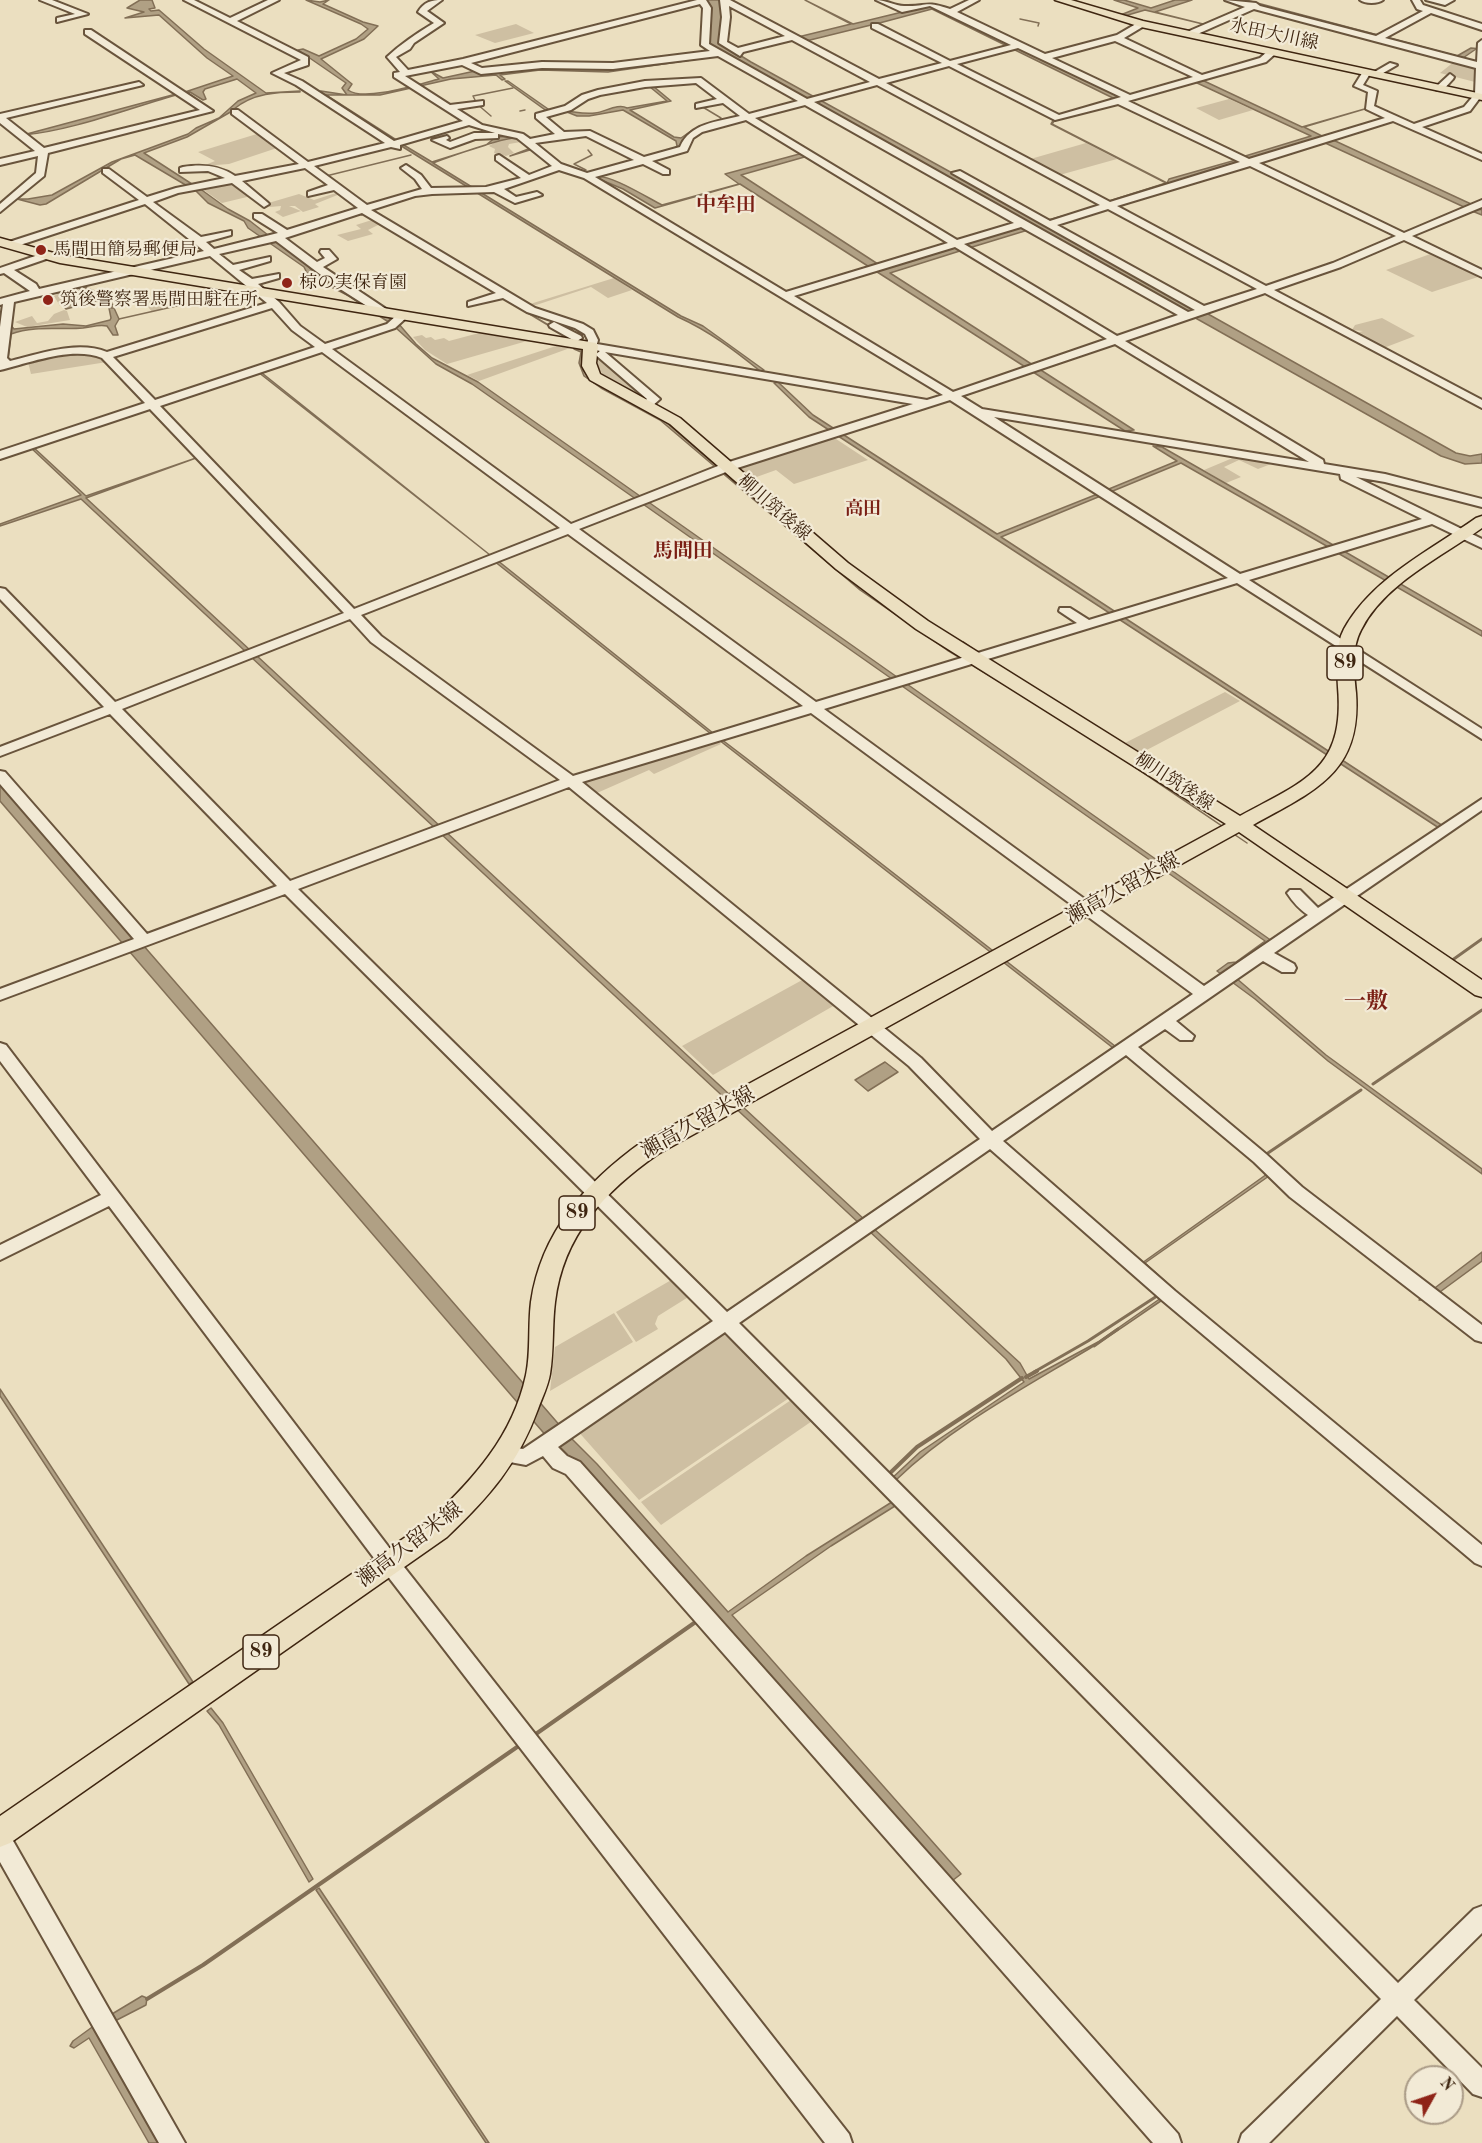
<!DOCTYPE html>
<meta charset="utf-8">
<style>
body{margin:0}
#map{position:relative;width:1482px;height:2143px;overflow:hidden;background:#ebdfc0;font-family:"Old Standard TT",serif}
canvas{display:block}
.north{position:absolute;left:1404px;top:2065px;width:60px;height:60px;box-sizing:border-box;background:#f2ead6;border:2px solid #aa9b87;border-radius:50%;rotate:50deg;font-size:16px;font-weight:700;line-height:24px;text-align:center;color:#3e2510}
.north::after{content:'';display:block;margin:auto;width:21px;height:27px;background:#8f2418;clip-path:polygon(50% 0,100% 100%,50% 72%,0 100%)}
</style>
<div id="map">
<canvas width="1482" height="2143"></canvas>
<div class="north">N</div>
</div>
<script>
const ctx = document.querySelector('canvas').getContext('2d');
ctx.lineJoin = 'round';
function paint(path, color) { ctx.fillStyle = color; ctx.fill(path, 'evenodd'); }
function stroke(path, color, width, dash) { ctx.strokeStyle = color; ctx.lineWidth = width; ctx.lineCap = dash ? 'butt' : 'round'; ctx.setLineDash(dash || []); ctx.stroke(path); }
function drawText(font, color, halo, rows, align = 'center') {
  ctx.font = font + ' "Old Standard TT","Noto Serif JP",serif'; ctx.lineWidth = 4.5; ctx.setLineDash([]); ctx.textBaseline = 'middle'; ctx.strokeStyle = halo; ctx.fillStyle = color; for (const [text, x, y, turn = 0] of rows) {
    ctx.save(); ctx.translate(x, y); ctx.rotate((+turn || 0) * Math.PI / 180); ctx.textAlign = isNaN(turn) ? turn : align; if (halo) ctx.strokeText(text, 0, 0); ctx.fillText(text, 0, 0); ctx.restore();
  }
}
paint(new Path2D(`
 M516,24l18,9 -39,10 -20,-8z
 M1455,61l20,5v16l-35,-9z
 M1229,99l24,11 -34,10 -23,-12z
 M260,133l20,14 -51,17 -26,2 12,-5 -17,-9z
 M516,138l5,4 -12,2 -1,3 6,6 -8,3 -12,-3 1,-4 -6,-3 11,-7z
 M1086,143l31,16 -61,17 -29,-16z
 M235,181l16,15 -29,7 -21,-15z
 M339,192l1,2 -25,10 4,3 -16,5 -8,-6h-6l12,5 -18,6 -8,-5 5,-2 1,-4 -11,1 -5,-3 34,-10 15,6z
 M375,219l7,4 -14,7 5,4 -25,7 -11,-6 24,-6 -5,-4z
 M1433,253l48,23 -49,16 -46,-22z
 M614,278l18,12 -24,8 -17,-11 -58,19 -3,-2z
 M73,285l16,11 -3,3 -26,7 -6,-10z
 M171,292l11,12 -30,8 -10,-13z
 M64,310l3,1 3,9 -43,7 -12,-5 17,-6 5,7 11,-2 6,-7z
 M1382,318l33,18 -34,13 -26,-16 8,-2 -11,-1 3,-5z
 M479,333l48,8 -80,23 -22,-14 -12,-13 9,-2 4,3 5,-1 4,3 9,-2 5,3z
 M556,346l14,2 -91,33 -12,-6z
 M86,353h8l13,9 -76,12 -3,-12z
 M597,357l46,40c-18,-8 -47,-16 -46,-40z
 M833,437l35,23 -74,24 -18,-14 -25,9 -14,-13z
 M1235,457l36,7 -13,5 -19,-9 -15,7 17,10 -15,6 -22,-13z
 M1225,692l15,9 -99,52 -16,-10z
 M716,740l5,4 -67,30 -5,-4 -52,23 -15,-12z
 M804,979l31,26 -122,70 -31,-29z
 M673,1279l17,17 -32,20 -3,8 3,5 -22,13 -20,-30z
 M614,1313l19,29 -83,49 5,-44z
 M725,1329l67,67 -153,104 -63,-71 26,-11 28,-19 -3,-4z
 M794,1398l21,21 -154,106 -20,-23z`), '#cebfa2');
const water = new Path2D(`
 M140,0h12l3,8 -6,1 2,2 8,-1 45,39 62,44 34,-2v1c-23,0 -47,1 -66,17l4,2 -4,-1 -47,27 -43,16 51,33 -6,1 -54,-32 -14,4 -75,45 -6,1 -23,-6h11l24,-4 60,-33 76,-28 8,-6 23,-10 19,-17 18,-8 -19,-14 -32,10 -2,3 3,7 -3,1 -13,-8 -8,1 51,-17 -26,-18 -48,-43 -34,3 19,-6 -17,-4z
 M306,0l14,2 9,-2 -6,4 40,18 15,4 -14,13 -43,20 31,25 -4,6c16,12 71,-6 91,-11l-9,-8 13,7 32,-7 11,2 54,-7 64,3 113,-15 2,2 -111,16 -68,-2 -40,5 5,4 -3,1 -6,-5 -45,4 -71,16h-54l72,46 -3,1 -80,-49 6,-2 26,4 -5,-7 4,-5 -48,-33 5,-1 16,7 37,-17 12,-10 -7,-5z
 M706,0h14l2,4 -2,39 31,19 290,160 61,-17 -58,17 412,231 14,3 12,-2v9l-17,1 -24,-8 -733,-412z
 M805,0l48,24 78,-19 83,40 -7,1 -75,-37 -60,16 74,38 -75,-38 -65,16 -8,-4 53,-13z
 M1114,0h10l27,8 24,-8h17l-37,12 52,13 -62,-15 -24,7 -3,-1 20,-8z
 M1235,0h11l211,56 14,-8 11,1h-6l-13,9 13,4z
 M1019,47l102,49v1l-6,2 -102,-50z
 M1202,80l100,47 66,-19 -64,19 20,10 -75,23 -7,-3 69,-21 -116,-54z
 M505,81h3l43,30c18,-2 28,4 44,2 10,-1 23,-10 32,-5l40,-7 -17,-14 3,-1 18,15 -41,9 44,27 7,1 10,-7 9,-3 -13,8 -5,11 -9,2 4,-3 -1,-5 -53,-31 -34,6h-12l-10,-4h-19z
 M176,94h4c-48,13 -108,37 -157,41z
 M1051,117l4,3 -3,4 115,59 2,-4 67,-19 5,2 -133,41 -2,-1 60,-19 -115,-59 3,-5z
 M515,136l18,13 -23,7 21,-8c-5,-3 -11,-9 -16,-10 -10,-1 -69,20 -82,25l248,153 22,10 61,44 -4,1c-26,-21 -51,-40 -82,-54l-280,-173h4l30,18 54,-17 10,-8z
 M1331,139l140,65 -2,2 13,4v5l-10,-4 1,-2 -9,-2 -141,-65z
 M803,153l5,3 -67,19 143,93 72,-22 7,4 -73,23 244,157 -9,1 -385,-247 -85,24 -32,-19 -29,-12c13,-5 54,21 68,28l77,-21 -14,-10z
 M199,188l29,21 22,12 59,46 5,6 79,47 -3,3 -41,-27 -41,-21 -4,-8 -56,-39 -4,-7 -36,-18 -14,-14z
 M1022,226l6,4 -59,18 -7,-4z
 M78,284c14,8 27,7 35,21l-2,3h3l5,11 -4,7 3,9h-5l-6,-9c-8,-2 -15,1 -24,2 -23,2 -48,-3 -72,6l-3,25 7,2 -6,1 -5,-3 5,-36 5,6 49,-5 23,2 24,-6 1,-2 -2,-10 -6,-7h-7l-30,8 -3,-3 27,-10 -16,-11z
 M513,304l59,35 4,9 21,7 35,30 -36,-30 -13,-2v17l16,16 41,20 5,-7 -10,-11 12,10 -5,9 24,15 143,124 77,61 55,38 127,76 179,122 -169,-114 -131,-79 -87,-60 -200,-170 -59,-32 -17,-12 -5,-13 2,-11 -7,-3 -3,-10z
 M398,323l18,21 16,14 46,24 794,559 -43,31 97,83 156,114v5l-154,-113 -73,-62 -38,-28 11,-8 8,-1 29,-21 -793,-557 -36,-20 -40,-36 -66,21z
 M323,351l-61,22 228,182 -232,-183z
 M778,382l35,33 184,119 103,-41 3,2 -102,42 442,289 -4,2 -630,-411 -35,-34z
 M32,446l54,50 110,-38 -110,40 164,152 -4,2 -165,-153 -81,27v-2l81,-29 -51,-48z
 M1153,446l9,1 173,99 -5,2 -149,-85 -73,30 -4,-2 73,-30z
 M1342,550l140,81v5l-146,-84z
 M497,560l216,173 -2,1 -217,-173z
 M256,655l185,172 -5,2 -185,-172z
 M721,739l25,19 378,295 -2,2 -403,-315z
 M0,782l138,158 -14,5 -124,-144z
 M445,831l421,390 -5,4 -421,-392z
 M143,945l419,483 -14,10 -419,-487z
 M885,1062l13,10 -30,19 -13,-11z
 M1267,1174l2,2 -124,87 31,28c-28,18 -55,38 -84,56 -66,40 -140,79 -196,133l15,16 -80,50 -99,69 229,259 -13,10 -393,-438 13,-11 29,29 131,148 78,-56 97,-61 -13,-15 30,-28 104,-70 -18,-23 -138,-129 4,-3 148,136 9,16 69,-37 73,-51 -29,-28z
 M1482,1252v9l-53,39h-10z
 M0,1389l193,293 -4,2 -189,-288z
 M211,1708l12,15 90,156 -4,3 -90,-157 -12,-14z
 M13,1840l99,174 30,-18 5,2 -1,7 -33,17 48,121h-12l-60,-105 -15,10 -4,-2 3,-5 33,-24 -96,-174z
 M319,1888l170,255h-3l-170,-253z`);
paint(water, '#b0a084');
stroke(water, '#826f56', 1.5);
stroke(new Path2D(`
 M1020,19l19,4 -1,3
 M701,106l20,12 -3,5
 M520,111l5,-1
 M491,116l-14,-12 -4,-8 40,-8
 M586,170l-12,-6 18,-9 -4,-5
 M326,176l85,-21
 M119,319l119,-27`), '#826f56', 1.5);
stroke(new Path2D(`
 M963,642l17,12`), '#826f56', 2);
stroke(new Path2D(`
 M1453,962l-2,-1 31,-22
 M1373,1084l109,-74
 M1263,1154l2,1 96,-65
 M1094,1346l24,-17
 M1034,1372l54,-31 72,-47`), '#826f56', 3);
stroke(new Path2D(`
 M1026,1377l11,-6
 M888,1475l29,-28 105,-69
 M533,1736l164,-115
 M147,1999l56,-34 317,-220`), '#826f56', 4);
const minor = new Path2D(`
 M40,0h12l36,14 -31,8v-4l18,-4z
 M184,0h10l36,18 38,-18h11l-42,21 71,36v8l-24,8 18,8 92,60 69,-20 -69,-44v-4l6,-1 -13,-15c14,-13 30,-24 47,-34l-16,-11c6,-10 13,-12 24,-12l-15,11 17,12 -30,20 -4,6 -14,8 12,13 55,-11 234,-59h9l5,8 -2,36 98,55 63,-17 -78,-42 -49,12 -3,4 -21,-13 3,-26 -2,-17h10l149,79 63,-16 -70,-35v-4h6l72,37 61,-16 -81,-39 -28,6 -26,-12c10,0 19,6 28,6 25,1 18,-6 46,3l19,-9h10l-22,12 88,42 72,-19 24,-14 4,3 -1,2 -20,12 78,37 58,-17 9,-8h6v4l-9,8 -138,39 121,58 136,-41 -19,-9 2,-17 -14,-6 10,-16 7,2 -8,13 14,6 -3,15 40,18 50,-17 11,-13 1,-26 -222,-59 -61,27h-6v-4l58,-25 -20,-7 31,3 4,3 116,30 47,-25 -6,-2 -5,-9h8l3,5 59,19v6l-51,-17 -46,25 92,24 1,-19 4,-3v58l-3,1 -9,12 -48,16 60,27v6l-89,-39 -134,42 145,70 78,-33v7l-70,29 70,34v7l-78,-37 -63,27 -67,23 208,110v8l-217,-115 -140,48 198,119 1,4 61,10 97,25v8l-97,-25 -29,-5 126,62v9l-50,-24 -183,56 233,149v10l-245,-156 -413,126 380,277 104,-71c-9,-6 -15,-13 -21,-22l3,-3h10l18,18 164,-109v11l-208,143 20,11 2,4 -2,4h-12l-19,-11 -87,60 18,15 -2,4h-12l-15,-11 -27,18 128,107 36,33 180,138v17l-7,-2 -185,-143 -36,-35 -128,-107 -123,86 172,150 307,254v21l-7,-3 -312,-262 -173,-152 -251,174 659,660 76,-74 8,-3v27l-68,67 68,68v29l-9,-3 -76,-78 -128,127h-30l3,-9 139,-135 -656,-667 -167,115 9,9 13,6 598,672 3,9h-28l-587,-669 -13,-6 -10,-12 -17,9 -27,-5 -3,-6 3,-6 7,-2 17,3 190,-128 -428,-427 -285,106v-11l134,-50 -134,-155v-13l5,1 142,162 130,-48 -167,-172 -110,42v-9l104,-40 -104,-108v-11l5,1 110,113 229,-89 -194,-204 -150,50v-8l145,-48 -43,-45c-30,-12 -72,5 -102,12v-43l3,-23 -3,1v-6l30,-8 -26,-18 -4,1v-6l41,-14h8v4l-35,12 22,14 3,5 165,-38 -59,-47 -131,43h-8v-4l133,-43 -36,-27v-4h6l38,28 29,-9 49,-10 -17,-7 -28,1v-4l3,-1c19,-3 36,-2 52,9l64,-12 -67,-50v-4h6l70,52 77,-19 -89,-58 -24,-12 29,-13zM700,4l3,4 -2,37 9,6 -97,12 -71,-1 -60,6 -11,-5zM729,6l56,30 -47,12 -11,-6 3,-25zM1115,41l78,36 -63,18 -78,-37zM1018,48l103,49 -62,18 -102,-51zM718,56l80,45 -49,13 -48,-36 -56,3 -47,9 -16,5 -17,11 -29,8v4l19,16 -25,5 -7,-5 -41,-9 -25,-16 26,-4v-4l-33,4 -45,-29 57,-11 19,9 61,-6 71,1zM949,66l106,54 63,-16 122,58 -130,40 -224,-119zM696,83l21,16 -21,5v4l27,-5 17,13c-23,6 -50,7 -60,31l-36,10 -54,-26 -26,1 -18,-15 25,-7 17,-11 12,-4 45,-8zM877,85l223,120 -50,16 -90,-50 -8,2 243,137 -7,2 -374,-210zM805,105l209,118 -57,17 -202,-122zM746,120l202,123 -162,49 -191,-115 48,-13 20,10h6v-4l-17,-9 35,-10 6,-13 9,-6zM469,125l26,8h-21l-24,9 -4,-2 3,-2 -2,-2 -15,4 18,8 25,-9 23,-1v-4l19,4 35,28 -23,9 -30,-20 -3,1v4l25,18 -35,9 -55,1 -10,-13 -15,-10 -5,3 14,11 7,10 -55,16 -53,-39 77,-19 9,2v-4zM586,136l48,24 -47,13 -26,-9 -26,-21zM1250,166l146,70 -63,27 -67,23 -149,-80zM305,168l23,17 -20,7v4l26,-6 24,18 -71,22 -25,-16h-8v4l24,15 -64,16 -8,-7 25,-7v-4l-30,6 -48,-35 25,-9 54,-10 32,24 5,-3 -2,-2 -25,-21zM559,170l25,8 359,217 -16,5 -330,-56 1,-4 -5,-10 -10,-6 -48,-16 -164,-98 44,-14 17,-2 62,-2 21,11 27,-8 -5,-3 -21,5 -12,-8zM1108,209l149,80 -53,17 -147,-81zM362,213l134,80 -28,9v4l35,-8 24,14 48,16 10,6 3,6 -1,8 13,3 -4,3 1,2 50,43 -6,6 2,2h8l9,-8 -55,-47 308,52 -190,60 -152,60 -239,-175 63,-21 11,-10v-4h-8l-11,10 -62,20 -25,-18 -21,-24 -21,-18 21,-6v-4l-27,5 -13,-9 31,-9v-4l-37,8 -14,-11 57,-13 61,46 44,28h8v-4l-66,-44 14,-8 -8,-9h-8l-1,2 5,6 -8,4 -32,-24zM1021,227l157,88 -61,21 -153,-92zM955,247l152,92 -154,53 -159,-96zM210,256l57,47 -160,49c-30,-12 -68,2 -97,9l-3,-3 7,-56zM272,308l20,22 23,17 -160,53 -42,-43zM1115,344l194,118 -327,-53 -21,-13zM322,352l238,176 -206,81 -194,-203zM950,400l278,178 -139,42 -19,-12h-10l-1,3 18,12 -261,79 -237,-173 152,-59zM994,417l346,57 1,5 81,40 -182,55zM568,534l235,172 -230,70 -192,-140 -20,-21zM350,619l21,23 189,138 -270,101 -168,-172zM811,713l382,281 -201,137 -71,-73 -339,-276zM569,787l340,279 71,73 -253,173 -429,-423z
 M1360,0h23c-5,4 -18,4 -23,0z
 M1426,0h28l-9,5z
 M85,30h6l122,81 -165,42 -4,23 -44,36v-8l36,-31 2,-17 -38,9v-6l35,-8 -35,-28v-9l139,-32 4,3 -137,33 38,30 156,-38 -115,-76z
 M1390,63l7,2 -19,11 -7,-2z
 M1450,74l4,3 -1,2 -10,11h-6v-4z
 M554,322l27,14 1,2 -5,3 -4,-1 -23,-13 -1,-2z
 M0,1043l6,2 391,513 452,576 3,9h-27l-442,-573 -274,-364 -109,54v-15l101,-50 -101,-134z
 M0,1829l8,3 177,311h-26l-159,-281z`);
const major = new Path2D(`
 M1055,0h16l72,21 339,73v6l-341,-73z
 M0,238l61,17 535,88 2,3 -2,17 4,11 80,44 168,145 80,58 312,195c64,-35 105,-46 98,-129 -1,-20 -3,-41 6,-58 28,-51 87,-79 132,-111l6,-2v12c-41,29 -98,56 -121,102 -10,19 -7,42 -5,63 6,80 -42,98 -103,132l229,155v17l-7,-2 -236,-163 -581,322c-53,37 -95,81 -103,148 -3,23 -1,48 -5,72 -2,12 -8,24 -12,35 -20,55 -49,88 -91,128l-437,306 -10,4v-31l429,-295c44,-41 84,-85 97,-146 5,-23 2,-49 5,-73 10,-70 55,-120 111,-160l584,-318 -310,-195 -80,-60 -166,-145 -80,-44 -8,-14 1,-17 -523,-86 -60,-17z`);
stroke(minor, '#69543c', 4);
stroke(major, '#3e2510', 3);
paint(minor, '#f2ead6');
paint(major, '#ebdfc0');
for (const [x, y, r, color] of [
 [41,250,6,"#8f2418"],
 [287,283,6,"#8f2418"],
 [48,300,6,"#8f2418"]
]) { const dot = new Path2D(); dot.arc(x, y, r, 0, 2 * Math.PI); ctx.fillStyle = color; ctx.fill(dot); stroke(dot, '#f2ead6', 2); }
drawText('18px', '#3e2510', '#f2ead6', [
 ["水田大川線",1274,35,12],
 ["柳川筑後線",774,508,41],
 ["柳川筑後線",1174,782,33]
]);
drawText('18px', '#3e2510', '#f2ead6', [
 ["馬間田簡易郵便局",53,250],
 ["椋の実保育園",299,283],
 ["筑後警察署馬間田駐在所",60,300]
], 'left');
drawText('bold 18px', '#7a1f14', '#f2ead6', [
 ["高田",863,509]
]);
drawText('bold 20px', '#7a1f14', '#f2ead6', [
 ["中牟田",726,206],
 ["馬間田",683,552]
]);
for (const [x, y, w] of [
 [1345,663,36],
 [577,1213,36],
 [261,1652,36]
]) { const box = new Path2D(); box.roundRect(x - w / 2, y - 17, w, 34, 4.5); ctx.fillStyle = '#f2ead6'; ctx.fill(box); stroke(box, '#3e2510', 1.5); }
drawText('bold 20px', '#3e2510', null, [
 ["89",1345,663],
 ["89",577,1213],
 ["89",261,1652]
]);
drawText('21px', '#3e2510', '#f2ead6', [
 ["瀬高久留米線",1123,889,-29],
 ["瀬高久留米線",698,1123,-29],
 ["瀬高久留米線",410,1545,-37]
]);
drawText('bold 22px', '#7a1f14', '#f2ead6', [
 ["一敷",1366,1002]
]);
</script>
